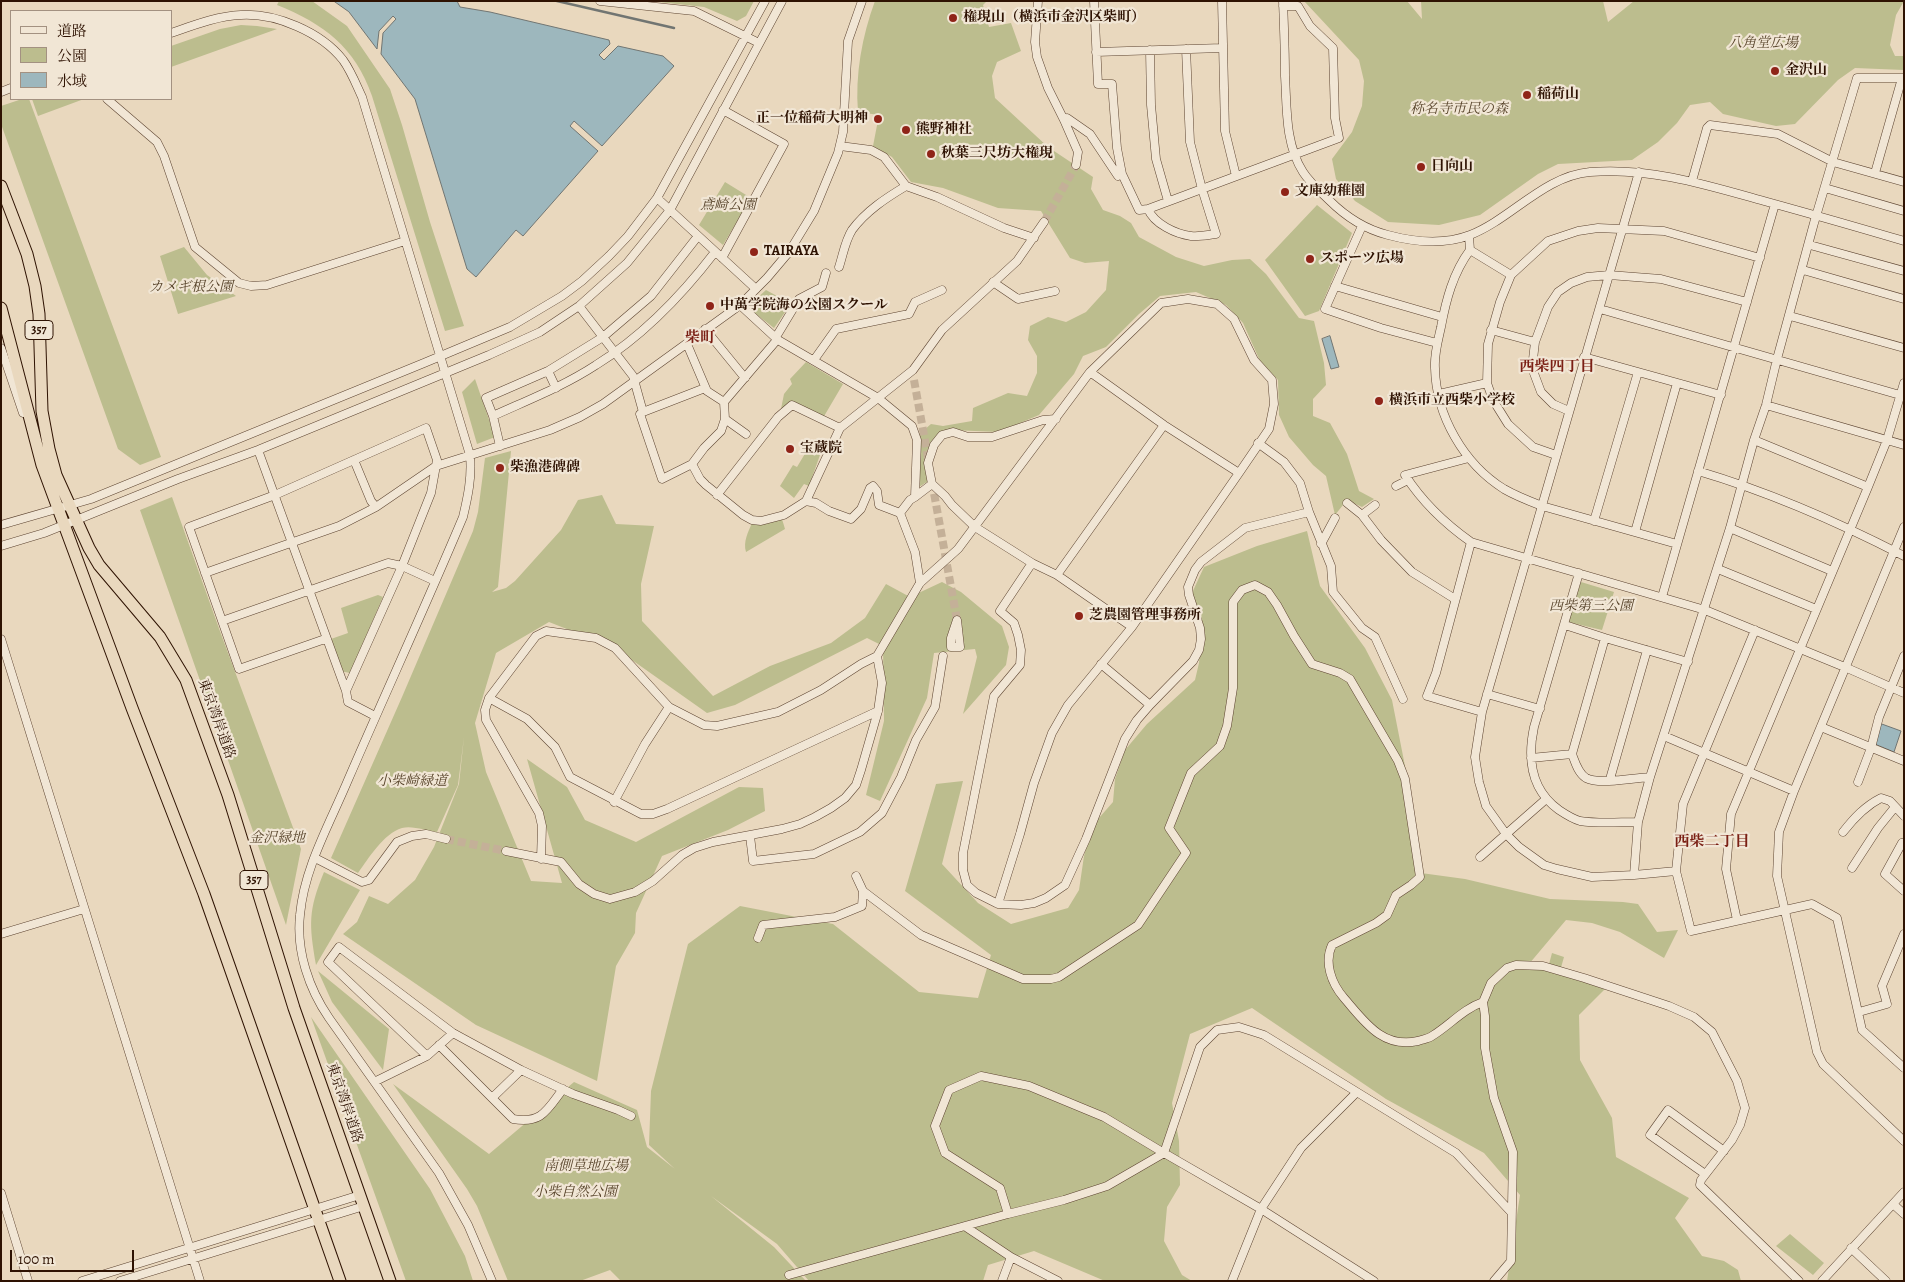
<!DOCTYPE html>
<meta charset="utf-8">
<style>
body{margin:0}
#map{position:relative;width:1905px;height:1282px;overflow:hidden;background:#e9d8be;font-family:Alegreya,"Noto Serif JP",serif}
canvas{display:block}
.frame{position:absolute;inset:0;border:2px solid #2e1202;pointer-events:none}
.legend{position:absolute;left:10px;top:10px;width:162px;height:90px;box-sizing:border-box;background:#f1e6d5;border:1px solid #a39181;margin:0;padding:6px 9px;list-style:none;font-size:15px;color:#2e1202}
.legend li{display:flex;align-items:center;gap:10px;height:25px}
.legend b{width:25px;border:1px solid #a39181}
.scale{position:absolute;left:10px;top:1250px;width:124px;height:22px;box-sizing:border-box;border:2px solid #2e1202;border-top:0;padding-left:6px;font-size:15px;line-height:18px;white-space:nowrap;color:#2e1202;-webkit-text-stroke:4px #f1e6d5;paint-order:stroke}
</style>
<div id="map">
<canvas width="1905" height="1282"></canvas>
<div class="frame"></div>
<ul class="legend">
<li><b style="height:6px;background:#f1e6d5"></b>道路</li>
<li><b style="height:14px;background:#bcbd8e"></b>公園</li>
<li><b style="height:14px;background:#9db7bd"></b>水域</li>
</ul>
<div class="scale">100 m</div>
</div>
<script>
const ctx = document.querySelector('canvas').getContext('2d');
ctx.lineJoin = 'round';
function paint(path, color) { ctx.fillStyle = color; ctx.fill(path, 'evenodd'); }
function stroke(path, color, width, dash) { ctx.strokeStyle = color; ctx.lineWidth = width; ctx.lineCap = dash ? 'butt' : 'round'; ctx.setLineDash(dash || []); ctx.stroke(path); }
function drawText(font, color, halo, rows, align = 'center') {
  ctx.font = font + ' Alegreya,"Noto Serif JP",serif'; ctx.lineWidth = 4.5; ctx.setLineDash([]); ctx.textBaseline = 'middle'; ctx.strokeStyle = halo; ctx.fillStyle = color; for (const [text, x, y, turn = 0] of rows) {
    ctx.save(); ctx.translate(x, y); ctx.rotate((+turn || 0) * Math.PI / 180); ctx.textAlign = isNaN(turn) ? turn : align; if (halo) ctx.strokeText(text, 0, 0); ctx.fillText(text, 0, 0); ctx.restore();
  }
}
paint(new Path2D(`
 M279,1h33l35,25 43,63 12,36 28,97 34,104 -19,5 -73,-235c-17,-49 -48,-72 -95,-91z
 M650,1h104l-8,15 -9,5 -33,-14z
 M875,1h112l-4,4 6,22 22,-4 10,28 -24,11 -5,14 3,22 53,49 45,30 -2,12 12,21 17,6 11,7 8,14 37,20 28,9 28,-6 18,-1 16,15 33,44 15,3 10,42 2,22 -13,14v17l17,7 17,31 12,37 15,8 -12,8 -15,-7 -12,15 -9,-39 -13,-11 -24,-28 -10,-22 -1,-35 -18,-19 -17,-38 -17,-18 -30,-13 -36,4 -21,18 -33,33 -23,9 -9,18 -35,41 -40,17 -48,-2 -14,5 -11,17 4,28 -11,7 -2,-51 14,-12 12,2 29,-5 1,-13 35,-15 19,3 10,-23v-17l-9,-16 2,-14 18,-9 18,5 20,-10 20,-22 3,-29 -24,2 -15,-5 -29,-47 -43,-3 -55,-20 -32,-6 -19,-25 -19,-11 6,-31 -21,-3c-3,-37 4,-76 17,-111z
 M1304,1h103l15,18 -1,-18h182l5,21 26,-21h270l-8,14 -6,30 5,11h9v14l-49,-2 -17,12 -43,44 -19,2 -53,-12 -13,-12 -20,3 -13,18 -19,19 -26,18 -74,4 -20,10 -58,41 -41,10 -51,-3 -33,-21 -19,-22 -4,-20 20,-27 10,-26 2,-25 -5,-21z
 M241,25l16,1 20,3 -106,38v-21l49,-17z
 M22,99h7l132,358 -21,8 -22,-16 -117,-325v-18z
 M32,99h52l-46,17z
 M725,182l26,16 -28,47 -24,-20z
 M1317,205l35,28 -33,78 -14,5 -40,-56z
 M184,247l23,28 29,21 -58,18 -18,-58z
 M766,290l11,6 -1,8 12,4 -14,20 -27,-21z
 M806,362l37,22 -20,34 -31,-15 -10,7 -1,-1 3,-15 8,-10 -2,-5z
 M475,379l20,58 -18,7 -15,-52z
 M809,447l11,8 -11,31 -5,-2 -10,14 -14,-12 13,-21 4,2z
 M511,451l-13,136 -6,5 14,-4 9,-7 46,-51 17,-30 24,-5 14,29 38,2 -13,58 1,37 71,75 57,-30 61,-23 34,-25 21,-34 24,13 32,-15 19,10 41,34 7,21 -3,18 -43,49 14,-57 -2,-8 -41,4 -7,45 -47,103 -14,-6 18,-74 -1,-75 -16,-8 -132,67 -28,8 -92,-65 -66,-26 -53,31 -21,70 11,49 45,109 31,2 -35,-124 40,28 18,33 51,22 103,-55 24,1 2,23 -37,19 -66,26 -26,57 -1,20 -19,33 -19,115 -121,-56 -133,-91 14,-12 12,-26 19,8 27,-24 19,-33 25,-63 5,-47 -6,48 -21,47c-10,-1 -25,-7 -35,-4 -19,6 -33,30 -44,45l-27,-15 71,-161 71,-166 5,-19 7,-54z
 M172,497l49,137 80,215 -15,76 -146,-415z
 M782,519l3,10 -39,23c-3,-10 2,-20 6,-29z
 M1307,531l13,55 45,62 27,52 23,117 6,56 44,6 85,20 73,3 15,2 19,28 21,-2 -14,28 -44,-26 -28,-9 -26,-3 -37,44 19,4 4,-15 12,4 -4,14 47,16 -28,28 1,45 32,58 4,39 73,41 -14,20 27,38 22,5 14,9 3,11h-234l13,-86 -36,-42 -98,-54 -134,-91 -62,26 -18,69 7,38 1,44 -13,22 -3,34 18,34 10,6h-87l-71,-30 -46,14 -5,16h-174l-32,-37 -66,-48 63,51 32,34h-185l-11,-11 -30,11h-72l-31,-75 -10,-17 -74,-105 96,70 85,-72 63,28 10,37 28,22 -26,-24 2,-54 37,-147 52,-38 93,18 86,68 59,6 13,-43 -86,-64 31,-107 27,-3 -21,83 36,39 33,21 57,-16 11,-18 5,-34 8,-30 21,-24 2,-23 10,-29 22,-26 48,-44 4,-17 2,-25 -9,-45 12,-26 53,-21z
 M1581,582l33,10 -12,38 -34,-8z
 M378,595l5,2 -33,76 -10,-2 -9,-32 17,-6 -7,-25z
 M324,872l36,18 -44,75c-7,-41 -8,-54 8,-93z
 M318,971l71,58 -6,41 -51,-68z
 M311,1017l119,172 35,67 8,25h-67z
 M1790,1234l34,29 -11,12 -37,-29z`), '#bcbd8e');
const water = new Path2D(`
 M334,1h123l3,6 30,5 119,28 1,4 -11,11 5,5 14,-14 45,10 11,10 -72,80 -28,-25 -4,5 28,25 -75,85 -7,-6 -40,47 -9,-8 -52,-170 -34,-45 2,-21 13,-14 -3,-3 -14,15 -2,18 -28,-37z
 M1330,336l9,31 -8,2 -9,-30z
 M1879,723l22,8 -7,21 -17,-7 -2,-2z`);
paint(water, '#9db7bd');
stroke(water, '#717572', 1);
stroke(new Path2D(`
 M557,1l117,27`), '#717572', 2.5);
stroke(new Path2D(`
 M1044,222l32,-57
 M914,380l15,83
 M932,482l25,138
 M446,839l60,12`), '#c4b098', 8, [8, 4]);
const minor = new Path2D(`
 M600,1l94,10 65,32
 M1038,1l-3,41 2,15 11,31 16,32 14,32 -2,13
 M1094,1l4,83h14l5,64 5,26
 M1222,1l3,130 11,45
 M1283,1c1,25 2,50 2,75 2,32 0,68 18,96 7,11 17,19 26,28 17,17 35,29 59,35 26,7 56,10 82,0 41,-16 74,-59 120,-63 60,-5 117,13 174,29 47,13 93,26 140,40
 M171,33c23,-8 46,-17 70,-18 35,-2 80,17 102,45 8,11 13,24 19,37l108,358c2,22 -2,41 -7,62 -37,88 -77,175 -115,263 -18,43 -44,88 -48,135 -4,36 9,74 29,103l110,155 29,52 24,56
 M1150,50l1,55 5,54 12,42
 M1096,52l126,-4
 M1,92l10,-4
 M107,99l50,43 7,14 31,91 44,36 12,3 16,-1 138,-44
 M1064,120l3,-2 23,16 28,42 4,-2 17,36 9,-1 191,-71 -4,-20 -2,-70 -23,-22 -12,-20h-15
 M840,146l31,4 13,7 22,29 31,11 67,31 30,10
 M1875,173l27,-95
 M1692,181l15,-53 3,-3 68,9 55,28 71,20
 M1825,188l79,23
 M657,198l99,91
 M1148,209c6,15 28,25 43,27 8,1 17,-1 25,-2l-14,-45 -12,-47 -4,-93
 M1362,226l-37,83 56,19 56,15
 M1469,236l1,14c-17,23 -24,50 -29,77 -3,14 -7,27 -6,41 1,48 29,96 69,121 12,7 25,12 38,17l135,38
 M1810,245l94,26
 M1470,250l41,25
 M722,258l62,-114 -61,-34
 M839,267c4,-12 6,-26 13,-37 14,-19 34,-32 54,-44
 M1803,270l101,29
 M993,282l25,17 37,-8
 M1335,286l107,31
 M740,305l38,35 100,58 34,28 5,14 -2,57 -5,3 -10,13 15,39 5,31
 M579,306l54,70 10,36 -3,2 22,65 30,-15 12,-16 17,-17 4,-12 -1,-17 52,-61v-4l23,-38 23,-12 4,-14
 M1600,309l300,86
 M1790,316l114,32
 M705,329l40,49
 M1491,330l44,12
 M687,344l20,47 17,11
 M1,348l22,65
 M1584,357l137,38
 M814,360l22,-31 73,-15 6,-12 27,-12
 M548,371l8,17
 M1439,394l48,-11
 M1766,405l138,40
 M1569,411l-16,-7 -12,-12 -9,-24 3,-26 13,-35 10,-15 13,-9 16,-6 22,-2 52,4 86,23
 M643,412l62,-24
 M493,416c35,-16 71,-30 103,-51 47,-29 86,-70 119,-113
 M725,419l21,15
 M1056,419l-13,1 -51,17h-24l-15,-5 -11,3 -8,10 -6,18 4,21 13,12 7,9 23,22 57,36 25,12 75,52
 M1754,440l114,47
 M500,446l-7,-30 -7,-18 62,-27 55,-34 48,-41 47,-60
 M258,450l88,241 2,11 27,14
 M1556,455l-23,-8 -25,-23 -15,-24 -6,-17 1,-39 12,-42 11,-27 37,-34 30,-10 20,-3 66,3 96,27
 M1469,458l-64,17c18,28 39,48 66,67l-35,131 -9,23 55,16
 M354,460l17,41 5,6
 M692,464l8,15 6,6 37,30 9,5 9,1 23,-6 22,-14 34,-73 73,-58 29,-40 75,-69 27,-39
 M1698,471c71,21 140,51 206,85
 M1396,486l12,-6
 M717,495l61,-78 14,-12 48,23
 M915,497l17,-13
 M806,501l10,2 13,8 22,8 10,-10 9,-21 3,-2 4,5 2,14 21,8
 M1347,503l15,12 19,25 31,32 43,27
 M1309,512l22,54 2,26 29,36 13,9 28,62
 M1362,515l13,-10
 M1594,521l44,-149
 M1,525l90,-26 333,-136 86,-36 52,-31 20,-15 27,-25 19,-20 29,-38 108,-197
 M1904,527l-110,264 -15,41 -2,44 40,176 6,12 81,77
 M1730,528l102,43
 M1635,532l42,-149
 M1471,542l234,68 142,58 57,25
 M1321,544l14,-26
 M1,546l43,-13 134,-54 80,-29 231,-95 51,-23 39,-26 48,-43 43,-53 112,-209
 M1032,563l-32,48 14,12 4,12 3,15 -1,15 -26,31 -31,157v17l4,15 9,8 22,11 23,1 13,-2 12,-5 19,-13 21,-46 39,-100 12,-19 13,-15 43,-44 6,-11 2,-11 -1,-11 -11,-33 -1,-8 7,-17 6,-8 44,-34 64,-16 -9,-29 -16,-21 -26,-19
 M1718,569l98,40
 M205,573l134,-47 37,-19 60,-41 114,-36 30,-13 23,-13 137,-99 27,-27 22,-26 25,-41 24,-58 5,-21 5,-91 14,-40
 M1579,573l-45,154c-7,33 -3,63 25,83 6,4 14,9 21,11 19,3 39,1 58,1
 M1057,575l107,-150
 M1662,597l113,-393
 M957,620l3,27h-9v-9z
 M222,621l166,-58 14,3 33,15
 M1565,625l40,13
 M1755,630l-72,174 -7,67 15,60 121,-27 25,14 25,112 42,38
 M1,639l199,642
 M325,639l-86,30 -50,-142 86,-32 151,-67 11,32 -6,33 -29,73 -56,125
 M1101,664l49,41
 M1487,694l53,15
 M489,698l38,21 28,28 15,30 71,37h12l14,-5 211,-98
 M1821,727l83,34
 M1664,736l130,55
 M1531,758l41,-4
 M1650,777c-14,1 -52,8 -64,1 -8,-5 -11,-16 -14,-24l33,-116 83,24
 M1610,779l37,-129
 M1858,782l13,-34 8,-31 25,-61
 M614,802l31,-58 24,-37
 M1843,832c11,-14 22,-26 38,-34l9,3 14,15
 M750,836l3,25 61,-7 46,-22 22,-19 19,-36 15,-37 19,-33 8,-51
 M1904,844l-2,-1 -17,31 19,17
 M506,851l55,11 18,22 15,10 16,5 25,-7 18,-11 29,-26 12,-7 19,-6 69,-13 18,-5 15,-7 16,-9 14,-10 11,-13 5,-15 17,-59 4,-28 -5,-27
 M1480,857l65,-57
 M315,858l47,24 7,-2 28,-38 15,-6 14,-2 20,5
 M541,859l1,-33 -3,-13 -53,-93 -1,-10 4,-12 47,-62 10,-5 50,7 19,10 54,59 35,18 13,1 61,-14 43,-22 40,-26 16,-8 43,-73 38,-34 132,-177 74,53 75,48
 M1852,868l26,-40 17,-21
 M1676,871l-42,4 4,-53 12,-45 80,-249 24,-88 12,-35 11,-46 37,-136 43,-145h47
 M1634,875l-42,2 -35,-8 -13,-4 -25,-18 -13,-13 -20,-28 -7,-24 -4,-25 7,-45 157,-540
 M856,876l7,15 58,44 102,44h28l8,-2 79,-52 48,-72 -17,-25 22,-55 29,-27 7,-20 6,-38v-86l9,-12 13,-5 13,7 9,13 17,31 18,28 28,9 10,6 48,82 7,18 15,98 -9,8 -15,10 -9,20 -11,8 -44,22c-8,17 -1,38 12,53 20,23 38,51 74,43 5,-2 10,-2 14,-5 18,-11 31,-27 51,-34
 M998,904l22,-70 14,-51 18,-50 16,-28 64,-78 107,-154 30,-44 5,-25 -2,-24 -18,-20 -20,-41 -17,-15 -29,-5 -27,4 -71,69
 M1737,920l-11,-51 5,-55 137,-327 19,-47 17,-57
 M1,934l83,-25
 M758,938l5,-13 72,-8 27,-11 1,-15
 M1859,1012l28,-8 -5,-18 22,-52
 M439,1045l74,74c29,5 34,-9 50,-30
 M427,1056l-99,-94 11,-15 114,86 68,37 52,24 45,16 13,6
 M376,1081l51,-25 26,-23
 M492,1098l29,-28
 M1705,1174l-55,-39 18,-25 56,41
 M1,1193l27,88
 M1893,1204l11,10
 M1008,1214l-8,-26 -55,-35 -10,-27 14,-36 32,-14 48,10 75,31 60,36 97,56 113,72
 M966,1227l45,30 47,24
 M1851,1248l35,33
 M789,1275l219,-61 56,-14 43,-14 57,-33 36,-106 17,-17 22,-3 25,8 192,118 54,58
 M82,1281l278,-86
 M120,1281l244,-75
 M1002,1281l9,-24
 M1232,1281l29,-72 40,-61 55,-55
 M1494,1281l17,-20 2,-109 -19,-54 -9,-50v-32l-2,-14 8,-19 16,-15 9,-3 27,1 41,12 85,28 25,11 18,15 25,49 8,27 -5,17 -8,15 -31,40 -1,5 99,96
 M1822,1281l82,-89`);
const highway = new Path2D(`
 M1,186l26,68 8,32 4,28 3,97 7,38 7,26 33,73 10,17 61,72 26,43 42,115 66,213 96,273
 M1,308l41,157 90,243 72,186 136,387`);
stroke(minor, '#5d4431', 9);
stroke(highway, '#2e1202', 13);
stroke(minor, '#f1e6d5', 8);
stroke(highway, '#e9d8be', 11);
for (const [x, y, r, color] of [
 [953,18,5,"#8f2418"],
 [1775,71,5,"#8f2418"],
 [1527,95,5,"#8f2418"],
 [878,119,5,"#8f2418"],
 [906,130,5,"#8f2418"],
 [931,154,5,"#8f2418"],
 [1421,167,5,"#8f2418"],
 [1285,192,5,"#8f2418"],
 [754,252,5,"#8f2418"],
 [1310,259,5,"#8f2418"],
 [710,306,5,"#8f2418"],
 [1379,401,5,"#8f2418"],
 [790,449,5,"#8f2418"],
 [500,468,5,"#8f2418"],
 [1079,616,5,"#8f2418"]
]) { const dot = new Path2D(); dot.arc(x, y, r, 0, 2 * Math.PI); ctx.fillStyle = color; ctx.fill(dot); stroke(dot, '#f1e6d5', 2); }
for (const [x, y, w] of [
 [39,330,28],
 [254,880,28]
]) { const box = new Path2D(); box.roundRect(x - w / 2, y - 9.5, w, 19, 4); ctx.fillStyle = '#f1e6d5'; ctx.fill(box); stroke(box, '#2e1202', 1); }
drawText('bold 12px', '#2e1202', null, [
 ["357",39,330],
 ["357",254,880]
]);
drawText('bold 14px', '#2e1202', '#f1e6d5', [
 ["権現山（横浜市金沢区柴町）",963,18],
 ["金沢山",1785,71],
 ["稲荷山",1537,95],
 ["正一位稲荷大明神",868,119,"right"],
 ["熊野神社",916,130],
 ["秋葉三尺坊大権現",941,154],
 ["日向山",1431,167],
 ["文庫幼稚園",1295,192],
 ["TAIRAYA",764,252],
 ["スポーツ広場",1320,259],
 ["中萬学院海の公園スクール",720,306],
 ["横浜市立西柴小学校",1389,401],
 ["宝蔵院",800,449],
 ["柴漁港碑碑",510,468],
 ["芝農園管理事務所",1089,616]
], 'left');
drawText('italic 14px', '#59452c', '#f1e6d5', [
 ["八角堂広場",1763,44],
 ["称名寺市民の森",1459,110],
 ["鳶崎公園",728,206],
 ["カメギ根公園",191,288],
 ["西柴第三公園",1591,607],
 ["小柴崎緑道",412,782],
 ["金沢緑地",277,839],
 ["南側草地広場",586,1167],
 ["小柴自然公園",575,1193]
]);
drawText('14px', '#2e1202', '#f1e6d5', [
 ["東京湾岸道路",216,719,70],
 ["東京湾岸道路",344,1103,71]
]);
drawText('bold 15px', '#7a1f14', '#f1e6d5', [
 ["柴町",700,338],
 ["西柴四丁目",1557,367],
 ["西柴二丁目",1712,842]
]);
</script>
